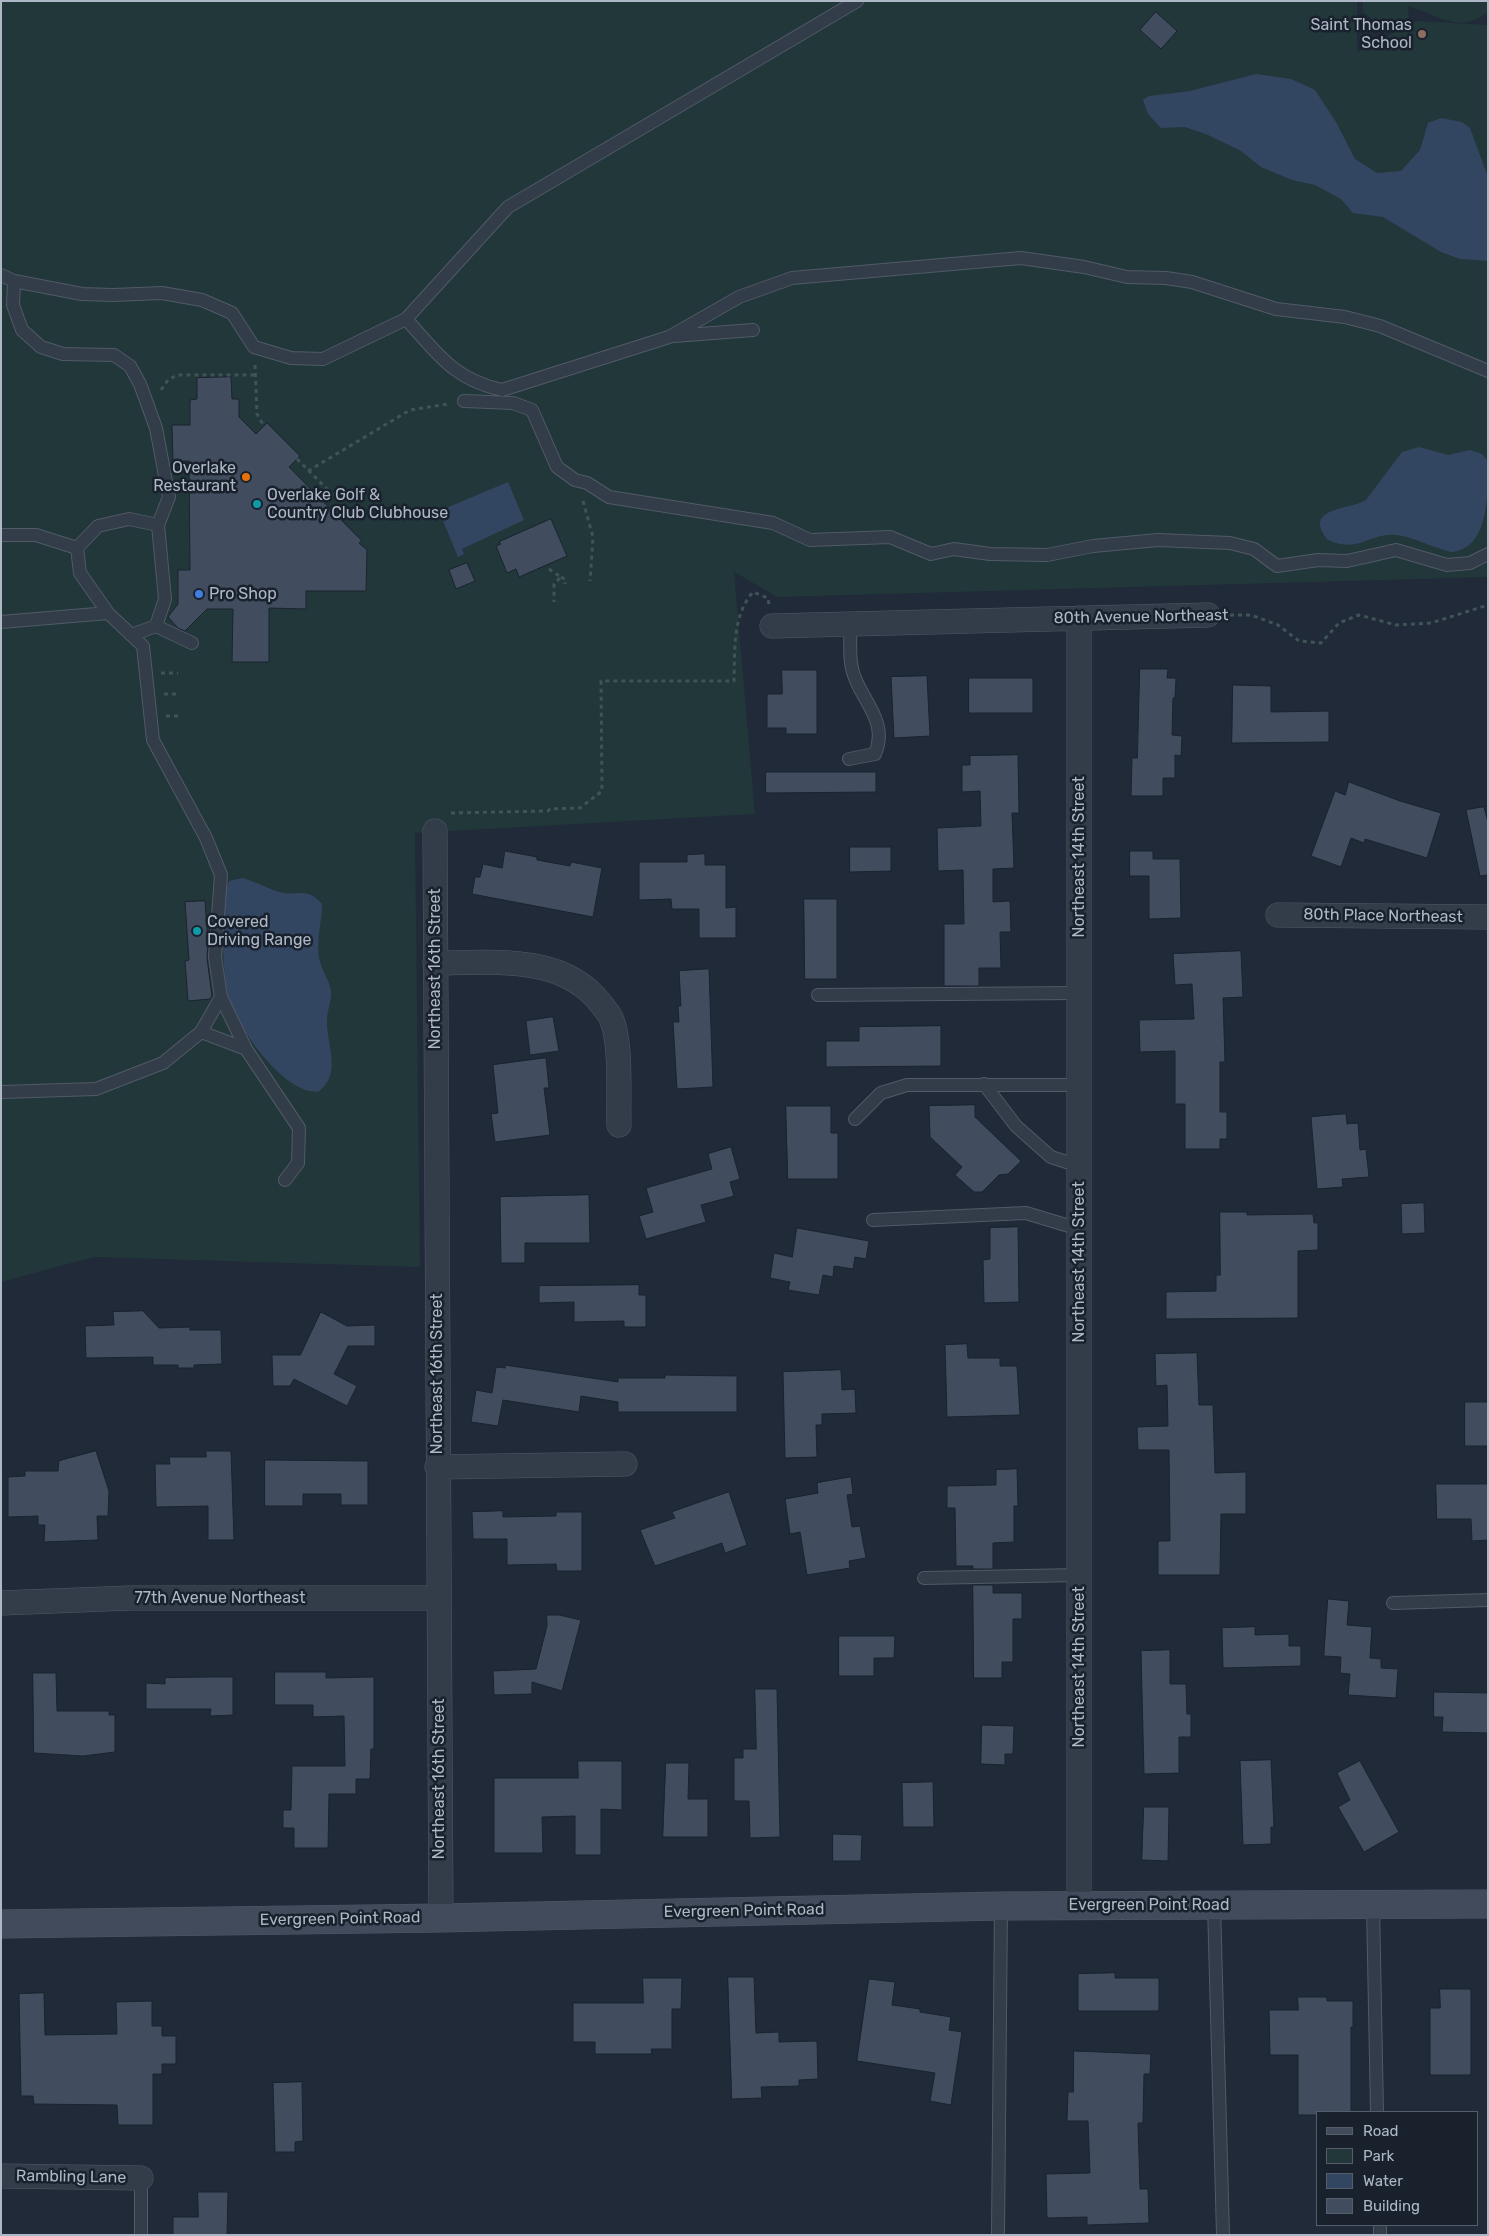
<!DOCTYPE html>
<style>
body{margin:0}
#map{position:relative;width:1489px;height:2236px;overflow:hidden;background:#202a38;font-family:Rubik,sans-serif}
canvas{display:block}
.frame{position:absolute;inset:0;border:2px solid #aeb7c6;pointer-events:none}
.legend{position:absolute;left:1316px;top:2111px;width:162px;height:115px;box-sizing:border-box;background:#19212d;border:1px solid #555d6a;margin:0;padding:6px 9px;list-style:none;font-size:15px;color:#aeb7c6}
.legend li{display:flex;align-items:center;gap:10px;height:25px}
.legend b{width:25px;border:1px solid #555d6a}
</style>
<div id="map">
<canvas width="1489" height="2236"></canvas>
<div class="frame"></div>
<ul class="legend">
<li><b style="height:6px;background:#414b5c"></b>Road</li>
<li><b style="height:14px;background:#22373a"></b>Park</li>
<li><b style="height:14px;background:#324661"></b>Water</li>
<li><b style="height:14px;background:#414d5e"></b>Building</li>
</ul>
</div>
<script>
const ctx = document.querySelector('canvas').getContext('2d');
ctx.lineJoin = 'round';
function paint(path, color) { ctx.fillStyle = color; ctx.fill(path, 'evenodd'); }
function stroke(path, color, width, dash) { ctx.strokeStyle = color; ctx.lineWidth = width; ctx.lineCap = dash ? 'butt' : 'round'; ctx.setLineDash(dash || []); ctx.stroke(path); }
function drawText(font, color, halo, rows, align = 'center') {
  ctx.font = font + ' Rubik,sans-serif'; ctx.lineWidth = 5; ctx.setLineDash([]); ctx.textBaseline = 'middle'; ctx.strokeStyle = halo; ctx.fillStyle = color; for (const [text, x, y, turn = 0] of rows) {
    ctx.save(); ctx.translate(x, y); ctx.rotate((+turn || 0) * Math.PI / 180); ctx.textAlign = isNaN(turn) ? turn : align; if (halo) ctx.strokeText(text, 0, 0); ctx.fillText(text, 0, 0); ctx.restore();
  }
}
paint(new Path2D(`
 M1,1h1356v51l40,-21 -9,1 -25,-20v-11h125v11c-29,23 -52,2 -80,-6l1,19 7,-4 72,4v552l-711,20 -43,-25 21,242 -340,19 5,434 -326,-10 -93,25z`), '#22373a');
paint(new Path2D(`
 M1256,74l35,5 24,11 21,32 19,37 22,14 24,-2 19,-21 8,-27 13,-5 21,4 8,6 18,49v84l-28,-2 -19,-7 -58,-35 -30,-4 -12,-14 -26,-14 -23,-5 -31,-13 -20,-16 -33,-16 -23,-8 -24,1 -13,-14 -5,-14 6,-4 41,-5z
 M1419,447l29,8 22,-5 12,4 5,6c2,32 2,90 -36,92 -17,-4 -39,-16 -56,-17 -26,-2 -36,19 -67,5 -27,-33 23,-30 38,-40l36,-48z
 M508,482l16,38 -62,29 2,5 -6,3 -19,-46z
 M242,878c13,3 24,10 37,14 19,5 27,-6 43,12 0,18 -7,40 -2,57 2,10 9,19 11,29 1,11 -4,20 -4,30 -1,24 16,54 -9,72 -5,-1 -11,-1 -15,-3 -31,-13 -66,-63 -75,-94 -6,-26 -8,-89 1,-114z`), '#324661');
const building = new Path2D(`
 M1156,12l21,19 -16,18 -21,-19z
 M231,377l1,22h7v18l17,17 11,-11 33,33 -11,11 73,74 -3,2 8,7 -1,41h-60v18l-37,-1v54h-37l1,-53h-26l-22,22 -7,-3 -10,-11 10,-13v-34h12l-1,-109h-16l-1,-36h18v-25l7,-1v-21z
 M551,519l16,37 -48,21 -3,-8 -9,4 -11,-27 5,-2 -2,-2z
 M467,563l8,18 -19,8 -7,-19z
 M1140,669h28l-1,9h9l-1,20h-2l-1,37 10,1 -1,20 -6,-1v23h-12v18h-32l1,-38h5z
 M782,670h35v64h-31v-6h-19v-34h15z
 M927,676l3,60 -36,2 -3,-61z
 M969,678h64v35h-64z
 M1233,685l38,1v26l58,-1v31l-97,1z
 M1018,755l1,58h-7l2,55 -21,1v33l17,-1 1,31h-11l1,36h-22v18h-35v-62h20l-1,-54 -25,1 -1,-43 44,-2 -1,-35 -18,1v-27h8v-9z
 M766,772h110v20l-110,1z
 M1349,782l51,19 41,12 -14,45 -62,-19 -1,4 -13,-5 -10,29 -30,-11 24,-65 10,4z
 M1484,807l4,15v53l-8,1 -14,-66z
 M850,847h41v24l-41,1z
 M505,851l32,6v3l33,6 1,-4 31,6 -9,49 -121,-23 3,-17h5l3,-13 19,4z
 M1130,851h23v8h27l1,59 -32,1v-43h-19z
 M705,854v11h21v43l10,-1v31h-37v-29h-27l-1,-10 -32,1v-38h48v-7z
 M804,899h33v80h-32z
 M205,901l3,41 -1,16 5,38 -2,3 -22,2 -3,-40 4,-1 -4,-58z
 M1241,951l2,46 -20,1 2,64h-5v50h7v27h-7v10h-35v-45h-10v-53l-35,1 -1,-32 55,-1 -2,-35 -17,1 -2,-31z
 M709,969l4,118 -36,2 -4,-67h6l-1,-16h3l-2,-35z
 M553,1017l6,34 -29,4 -4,-34z
 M941,1026v40l-115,1v-26h33v-14z
 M546,1058l3,30h-5l6,47 -55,7 -4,-28 7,-1 -5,-48z
 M975,1105v12l46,44 -13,13 -9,1 -17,17h-8l-19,-17 7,-8 -32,-30 -1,-31z
 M786,1106h45v27h7v46h-50z
 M1346,1114l1,10 11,-1 2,27 6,-1 3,28 -27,2 1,8 -26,2 -6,-72z
 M731,1147l9,32 -10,3 4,14 -33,9 5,17 -60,17 -7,-23 14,-4 -7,-24 66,-19 -4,-15z
 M589,1195l1,48h-65v20h-24l-1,-66z
 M1424,1203l1,30 -23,1 -1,-30z
 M1220,1212h27v3l66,-1 1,9h4v27l-20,1v67l-132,1v-27l50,-1v-16h4z
 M1018,1227l1,75 -35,1 -1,-43 7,-1v-31z
 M797,1228l72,13 -3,18 -11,-2 -2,12 -19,-3 -1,11 -10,-2 -4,20 -31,-5 2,-8 -20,-4 4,-25 18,4z
 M639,1285v10h7v32h-22v-6l-50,1v-20l-35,1v-17z
 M143,1311l16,17 31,-1v3h31l1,34 -28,1v3h-16v-3h-25v-8l-67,1 -1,-32 29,-1 -1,-13z
 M321,1312l26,14 28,-1v21h-27l-14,28 23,12 -10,20 -53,-27 -4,7h-17l-1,-31h28z
 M967,1344l1,14h32v8h17l3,49 -73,2 -2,-72z
 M1197,1353l2,52h14l2,68 31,-1v42h-25l-1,61h-62v-34h12l-1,-91h-31l-1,-23 31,-1 -1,-41 -11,1 -1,-32z
 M505,1365l113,17v-4h47v-3l72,1v36h-119v-10l-37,-6 -2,16 -76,-12 -5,26 -27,-4 5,-32 16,3 4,-26 9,1z
 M841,1370l1,20 13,-1 1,24 -34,1v11h-6l1,32 -32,1 -2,-86z
 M1465,1402h23v44h-23z
 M96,1451l13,40 -1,25h-11l1,24 -54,2 1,-17h-7v-9l-30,1v-40l17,-1v-5h33l1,-10z
 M206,1451h25l3,89h-26v-34l-52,1 -1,-43h15l-1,-7h37z
 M265,1460l103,1v44h-27v-11h-38v12h-38z
 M1017,1469l1,37h-4v36l-21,1v26h-20v-3h-17l-1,-58h-8v-22l49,-1v-15z
 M851,1477l2,17 -6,1 5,32 8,-1 6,32 -17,3 1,7 -43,7 -7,-43 -10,2 -5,-35 33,-6 -1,-10z
 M1436,1484h52v56l-16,1 -1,-22h-34z
 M729,1492l18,53 -22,8 -3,-10 -67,23 -15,-36 35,-12 -3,-6z
 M503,1511v6l53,-1v-4h26v59h-25l-1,-7 -49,1v-26h-34l-1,-27z
 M973,1585h20v8h29v26h-9v43h-11v16h-28z
 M1328,1599l21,2 -2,24 25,2 -2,31 11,1v9l17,1 -2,29 -48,-3 2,-21 -10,-1 1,-16 -17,-1z
 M547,1615h12l22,5 -19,71 -30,-9v12l-38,1 -1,-24 43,-2 11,-43z
 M1255,1627v8l34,-1v12h12v20l-78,2 -1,-40z
 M839,1636h56l-1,22h-20v18h-35z
 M1170,1650v34h16l1,30h4v23h-12v36l-35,1 -3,-123z
 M275,1672h51v6l48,-1v72h-3l-1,30h-14v15h-27l-1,54h-34v-20h-11v-18h8l1,-44h53l-1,-50 -31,1v-12h-38z
 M33,1673h23l1,38h52v4h6v37l-32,4 -49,-3z
 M210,1677h23v38l-23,1 1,-7h-65v-26l19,1v-6z
 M755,1689h22l3,148 -30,1 -1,-37h-15v-43h9v-9h13z
 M1434,1692l54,1v40l-46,-1 1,-15h-9z
 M982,1725l32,1 -1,28h-8v11l-24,-1z
 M1271,1760l3,67h-3v17l-28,1 -3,-84z
 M578,1761h44v49l-21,-1v46h-26v-39l-33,1 1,36h-49v-75h84z
 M1360,1761l39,71 -35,20 -26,-45 12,-7 -13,-27z
 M666,1763h23l-1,36h20v38h-45z
 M933,1782l1,45h-31l-1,-44z
 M1144,1807h25l-1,54 -26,-1z
 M833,1834l29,1 -1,26h-28z
 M1115,1973v5h44v33h-81v-37z
 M728,1977h26l2,56 23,-1v10l38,-1 1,38 -19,1v6l-38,1 1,11 -30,1z
 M643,1978h39l-1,31h-9v40h-21l1,5h-57v-12h-22v-39h70z
 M869,1979l26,3 -3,23 28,4v3l31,5 -2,13 13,2 -11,73 -21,-4 5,-28 -78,-12z
 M1440,1989h31v86h-41v-67h10z
 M44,1993l1,42 72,-1 -1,-32 36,-1v25h10v10h14v28h-14v10h-9v51h-35l-1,-20 -83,-1 -1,-8h-12l-2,-102z
 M1298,1997h29v4h26v26h-2v85h-33v3h-20v-60h-28l-1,-45h29z
 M1074,2051l77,3 -1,20h-6l-1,49h-5l2,66h8l1,34 -62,2v-8l-40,1 -1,-44 44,-1 -2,-52h-21l1,-29h5z
 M302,2082l1,59 -8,1v10h-20l-2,-69z
 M198,2192h30l-1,43h-54v-18h25z`);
paint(building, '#414d5e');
stroke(building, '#1b232f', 1);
const lane = new Path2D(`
 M1,275l13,6 68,13 31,1 49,-2 40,7 30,13 22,34 37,11 32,1 83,-40 102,-112 349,-206
 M14,281l-1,24 9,25 19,17 22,7 51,1 16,11 10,18 16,44 13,69 -11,28
 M406,319c32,35 47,60 96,71l167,-53 70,-40 53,-19 229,-20 63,9 43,10 39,1 26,4 84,27 69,8 35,9 108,45
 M674,336l79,-6
 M464,401l49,2 19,7 25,57 18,13 12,3 22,14 164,26 37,17 80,-3 41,17 23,-5 36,5 57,1 46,-9 65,-6 72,3 24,6 23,17 41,-6 29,1 49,-11 51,15 23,-2 18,-9
 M1,535h35l41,13
 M108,613l-28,-40 -3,-25 21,-22 31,-7 29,6 7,74 -9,27 -25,9
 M1,622l107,-9 35,33 10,94 53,98 15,37 -6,82 6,40 -20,35 -38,31 -67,26 -95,3
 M156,626l36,17
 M849,759l26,-5c13,-31 -10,-50 -20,-76 -7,-16 -4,-37 -5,-54
 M818,995l261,-2
 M201,1032l45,17 -25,-52
 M246,1049l53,79 -1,35 -13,17
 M984,1084l32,42 35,31 28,9
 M855,1119l26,-26 26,-8h172
 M873,1220l153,-7 53,16
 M924,1578l155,-3
 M1393,1603l95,-3
 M1214,1905l9,330
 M1373,1905l4,207
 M1380,2225v10
 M141,2235v-57
 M998,2235l3,-329`);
const street = new Path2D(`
 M1079,618v1287
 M772,626l436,-11
 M435,831l6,1087
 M1278,915l210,2
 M435,963c57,0 128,-10 167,42 3,4 7,9 9,13 11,24 7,79 8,107
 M437,1467l188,-3
 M1,1603l129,-5h308
 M1,2176l140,2`);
const secondary = new Path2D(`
 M1,1924l440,-6 560,-12 487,-2`);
stroke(lane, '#515a67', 14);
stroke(street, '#515a67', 25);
stroke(secondary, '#515a67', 29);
stroke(new Path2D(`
 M255,365l2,49 7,12
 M161,390l7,-10 9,-5h79
 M297,459l56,56
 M308,471l102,-61 38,-6
 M583,501l10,36 -3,44
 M549,569l12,8 -7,7v18
 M561,577l4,2v5
 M1230,615h21l27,10 21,16 22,2 18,-20 20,-8 37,10 35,-2 57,-18
 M161,673h17
 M164,694h14
 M166,716h12
 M451,813l97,-2 2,-2 30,-1 22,-17 -1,-110h133c1,-30 -2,-65 19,-89l15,6 1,7`), '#3f5457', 3, [4, 4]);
stroke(lane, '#333c49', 12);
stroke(street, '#333c49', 24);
stroke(secondary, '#414b5c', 28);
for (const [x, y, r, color] of [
 [1422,34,5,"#8d6e63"],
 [246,477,5,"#e8710a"],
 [257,504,5,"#0f9aa8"],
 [199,594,5,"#3f7fe0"],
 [197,931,5,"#0f9aa8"]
]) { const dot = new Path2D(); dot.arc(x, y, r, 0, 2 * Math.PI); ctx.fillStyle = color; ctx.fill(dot); stroke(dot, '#19212d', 2); }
drawText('16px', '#aeb7c6', '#19212d', [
 ["Saint Thomas",1412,25,"right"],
 ["School",1412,43,"right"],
 ["Overlake",236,468,"right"],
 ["Restaurant",236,486,"right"],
 ["Overlake Golf &",267,495],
 ["Country Club Clubhouse",267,513],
 ["Pro Shop",209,594],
 ["Covered",207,922],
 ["Driving Range",207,940]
], 'left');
drawText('16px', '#aeb7c6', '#19212d', [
 ["80th Avenue Northeast",1141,617,-1],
 ["Northeast 14th Street",1079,857,-90],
 ["80th Place Northeast",1383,916,1],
 ["Northeast 16th Street",435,969,-90],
 ["Northeast 14th Street",1079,1262,-90],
 ["Northeast 16th Street",437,1374,-90],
 ["77th Avenue Northeast",220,1598],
 ["Northeast 14th Street",1079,1667,-90],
 ["Northeast 16th Street",439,1779,-90],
 ["Evergreen Point Road",1149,1905],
 ["Evergreen Point Road",744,1911,-1],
 ["Evergreen Point Road",340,1919,-1],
 ["Rambling Lane",71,2177,1]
]);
</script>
